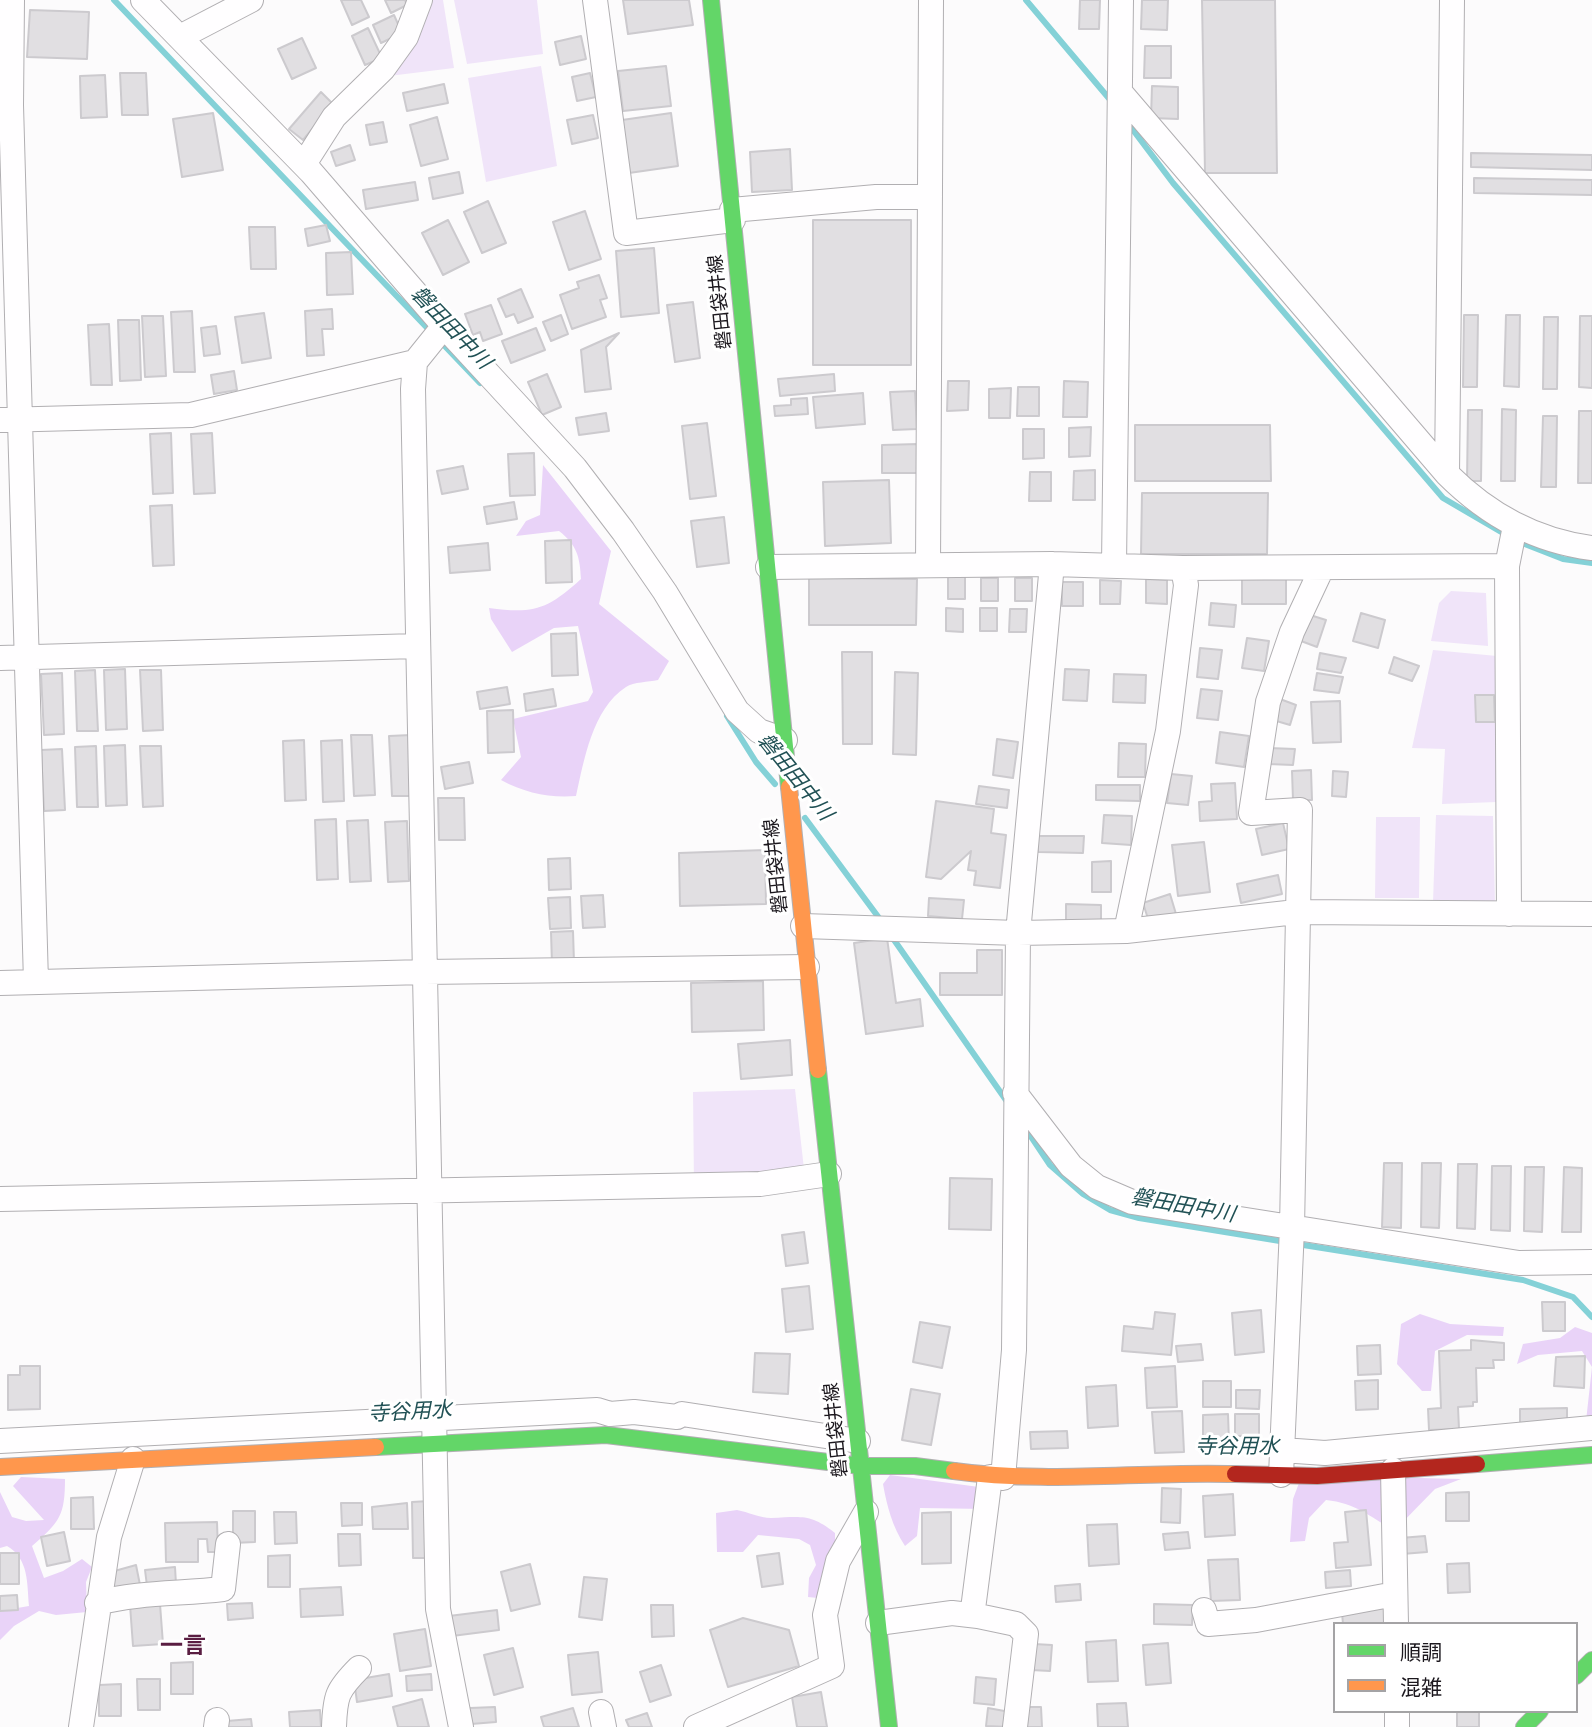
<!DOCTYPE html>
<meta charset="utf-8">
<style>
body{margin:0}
#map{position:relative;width:1592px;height:1727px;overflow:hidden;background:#fcfbfc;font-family:Raleway,"Noto Sans JP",sans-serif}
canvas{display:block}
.legend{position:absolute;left:1333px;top:1622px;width:245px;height:91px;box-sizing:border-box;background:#fff;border:2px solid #a4a3a5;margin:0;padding:9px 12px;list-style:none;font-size:21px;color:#1c181e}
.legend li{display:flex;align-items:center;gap:14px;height:35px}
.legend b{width:35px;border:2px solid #a4a3a5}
</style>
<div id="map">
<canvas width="1592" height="1727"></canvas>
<ul class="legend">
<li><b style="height:9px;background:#63d668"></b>順調</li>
<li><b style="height:9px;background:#ff974d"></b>混雑</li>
</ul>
</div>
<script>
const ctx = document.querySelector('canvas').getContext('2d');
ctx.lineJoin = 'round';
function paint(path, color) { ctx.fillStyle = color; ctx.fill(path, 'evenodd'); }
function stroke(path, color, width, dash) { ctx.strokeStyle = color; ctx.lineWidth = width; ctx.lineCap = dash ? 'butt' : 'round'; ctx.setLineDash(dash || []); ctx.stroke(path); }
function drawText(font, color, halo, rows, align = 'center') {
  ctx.font = font + ' Raleway,"Noto Sans JP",sans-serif'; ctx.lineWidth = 6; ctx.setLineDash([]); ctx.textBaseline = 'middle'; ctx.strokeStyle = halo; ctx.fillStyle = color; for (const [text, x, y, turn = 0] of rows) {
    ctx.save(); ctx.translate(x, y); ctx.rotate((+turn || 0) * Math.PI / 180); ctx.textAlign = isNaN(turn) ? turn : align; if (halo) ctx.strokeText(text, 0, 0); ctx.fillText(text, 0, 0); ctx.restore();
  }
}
paint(new Path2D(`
 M420,0h23l11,68 -65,8z
 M454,0h83l6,54 -76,10z
 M541,66l16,100 -71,16 -18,-104z
 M1451,591l35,2 2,53 -57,-5 8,-38z
 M1433,650l64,6v146l-55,2 3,-55 -33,-1z
 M1436,815l57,1 2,88 -62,-2z
 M1376,817h44l-1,81h-44z
 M795,1089l10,89 -111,8 -1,-94z`), '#f0e4f9');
paint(new Path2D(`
 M543,465l68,86 -12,53 70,57 -11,19c-10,2 -24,2 -32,7 -34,22 -42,74 -50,109 -27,2 -51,-3 -75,-16l20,-23 -8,-38 75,-18 5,-9 -15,-66 -24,2 -42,24 -21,-33 -2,-11c44,6 58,2 92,-29 -1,-22 -4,-34 -22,-48l-43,5 10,-15 14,-6z
 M1420,1314l30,10 54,3 -1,9 -36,-1 -32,16 -4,40h-9l-25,-27 4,-40z
 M1575,1327l17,6v90l-6,-2 6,-54 -10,-16 -44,4 -21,9 6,-20 37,-6z
 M890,1475l89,12 7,22 -66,-1 -3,28 -12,10c-13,-20 -18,-40 -22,-62z
 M1302,1475l159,4 -26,10 -41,42c-24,-15 -39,-28 -68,-31l-17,18 -4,23 -15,1 3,-43z
 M21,1477l44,2c0,36 -5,43 -33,67l12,32 19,-7 19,-12 10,8 -6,15 1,30 -31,3 -17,-4 -25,15 -14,14v-29l29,-5c-2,-23 0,-47 -22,-60l-7,2v-56l12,25 14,4 18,-1 -31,-34z
 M737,1510c11,2 23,8 34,8 30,-1 39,-5 64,15v18l-17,47 -10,-1 1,-19 7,-13 -6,-20 -11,-6 -41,-4 -15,17h-26l-1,-39z`), '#e9d3f8');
stroke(new Path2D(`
 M114,0l317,332
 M1026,0l86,102
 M1127,122l46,61 270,315 65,38
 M439,340l41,43
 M1517,541l46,18 29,4
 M727,716l29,46 19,22
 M805,818l77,104
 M892,937l116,166
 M1024,1126l26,39 33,29 27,16 29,8 147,24
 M1297,1244l226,36 50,17 19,20`), '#84d1d7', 6);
const building = new Path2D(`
 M341,0h20l8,17 -17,8z
 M385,0h20l2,5 -16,8z
 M623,0h66l4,25 -65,9z
 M1080,0h20l-1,29h-20z
 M1142,0h26l-1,30 -26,-1z
 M1202,0h73l2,173h-72z
 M30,10l59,2 -2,47 -60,-2z
 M394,15l8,18 -21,10 -8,-18z
 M368,28l14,30 -17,7 -13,-29z
 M581,36l5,23 -26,6 -5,-23z
 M302,38l14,30 -24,11 -14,-30z
 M1145,46h26v32h-27z
 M666,66l5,40 -48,5 -5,-40z
 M120,73h26l2,42h-26z
 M590,73l6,24 -19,4 -5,-24z
 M105,75l2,42 -26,1 -1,-42z
 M444,84l4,19 -41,8 -4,-18z
 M1152,86l26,1v32l-27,-1z
 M321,92l12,12 -30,36 -14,-11z
 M213,113l10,57 -41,7 -9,-58z
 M671,113l7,53 -49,7 -7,-53z
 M593,115l5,23 -26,6 -5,-24z
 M437,117l11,42 -27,7 -11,-41z
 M383,122l4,20 -17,3 -4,-20z
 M350,145l5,15 -19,6 -5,-14z
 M790,149l2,41 -40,2 -2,-40z
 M1471,153l121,2v15l-121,-3z
 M459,172l4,21 -30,6 -4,-21z
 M1474,178l118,2v15l-118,-2z
 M415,182l3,18 -52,9 -3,-19z
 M488,201l18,42 -24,10 -18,-41z
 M585,211l16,48 -32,11 -16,-48z
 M448,220l21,42 -26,13 -21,-42z
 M813,220h98v145h-98z
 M326,225l4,16 -22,5 -3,-17z
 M249,227h26l1,42h-25z
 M654,248l5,65 -38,4 -5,-66z
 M351,252l2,42 -26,1 -1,-42z
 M599,275l8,23 -7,2 6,17 -34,12 -12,-34 19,-7 -2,-6z
 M521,289l12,28 -15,6 -4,-9 -8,3 -8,-18z
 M693,302l7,56 -25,4 -8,-57z
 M491,305l11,29 -19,7 -3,-9 -7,3 -8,-21z
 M332,309l1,20h-11l2,26 -17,1 -2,-45z
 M192,311l3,61h-21l-3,-60z
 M264,313l7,45 -29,5 -7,-46z
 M561,315l7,19 -17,7 -8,-19z
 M1464,315h14l-1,72h-14z
 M1506,315h14l-1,72 -15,-1z
 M142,316h21l3,60 -21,1z
 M1580,316h12v72l-13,-1z
 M1544,317h14l-1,72h-14z
 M118,320h21l2,60 -21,1z
 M109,324l3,61h-21l-3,-60z
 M216,326l4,28 -16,2 -3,-28z
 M536,328l9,22 -34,13 -9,-22z
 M619,333l-13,14 5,42 -26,3 -4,-42z
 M234,371l3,19 -23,4 -3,-19z
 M547,374l14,33 -19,8 -14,-33z
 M834,374l1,17 -55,5 -2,-17z
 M948,381h21l-1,29 -21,1z
 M1064,381l24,1 -1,35h-24z
 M1018,387h21v29h-22z
 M1011,388l-1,30h-21v-29z
 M915,391l2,38 -24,1 -3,-38z
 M863,393l2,31 -49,4 -3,-31z
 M807,398l1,16 -33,2 -1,-10 17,-1v-6z
 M1502,409l14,1 -1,71h-14z
 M1468,410h14l-1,71h-14z
 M1579,411h13v72h-14z
 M606,413l3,18 -30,4 -3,-17z
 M1543,416h14l-1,71h-15z
 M707,423l9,73 -26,3 -8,-73z
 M1135,425h135l1,56h-136z
 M1091,427l-1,29 -21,1v-29z
 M1023,429h21v29l-21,1z
 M171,433l2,60 -20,1 -3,-60z
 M212,433l3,60 -21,1 -3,-60z
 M918,444l1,29h-37v-28z
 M534,453l1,42 -25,1 -2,-42z
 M463,466l5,23 -26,5 -5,-23z
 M1095,470v30h-22l1,-29z
 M1030,472h21v29h-22z
 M889,480l2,63 -66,3 -2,-64z
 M1142,493h126l-1,61h-126z
 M514,502l3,17 -30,5 -3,-17z
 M172,505l2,60 -21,1 -3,-60z
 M724,517l5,46 -32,4 -6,-46z
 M571,540l1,42 -26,1 -1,-42z
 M488,543l2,27 -40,3 -2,-26z
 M948,576h17v23h-17z
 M809,578l108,1 -1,46h-107z
 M981,578h17v23h-17z
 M1015,578h17v23h-17z
 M1146,579l21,1v24l-21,-1z
 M1242,579h44v25h-44z
 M1100,580l21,1 -1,23h-20z
 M1062,582h21v24h-21z
 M1211,603l25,2 -2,22 -25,-2z
 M946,608l17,1v23l-17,-1z
 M980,608h17v23h-17z
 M1010,609h17l-1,23h-17z
 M1361,613l24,7 -7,28 -25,-7z
 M1310,615l16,5 -9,27 -16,-6z
 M576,633l2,42 -26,1 -1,-42z
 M1247,638l22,3 -5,30 -22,-3z
 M1200,648l22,2 -4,29 -21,-2z
 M842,652h30v92h-29z
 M1320,653l26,5 -5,15 -24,-4z
 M1394,657l25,9 -7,15 -23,-8z
 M125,669l2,60 -21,1 -2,-60z
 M1065,669l24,1 -2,31 -24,-1z
 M95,670l3,61h-21l-2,-60z
 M140,670h21l2,60 -20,1z
 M895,672l23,1 -2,82 -23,-1z
 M62,673l2,61 -20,1 -3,-61z
 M1317,673l26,4 -4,16 -25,-3z
 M1114,674l32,1 -1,28 -32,-1z
 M507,687l3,17 -30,5 -3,-17z
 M553,689l3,17 -30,5 -2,-17z
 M1201,689l21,2 -4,29 -21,-2z
 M1475,695h19l1,27h-19z
 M1280,699l16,6 -6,20 -17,-5z
 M1340,701l1,41 -28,1 -2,-41z
 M513,710l1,42 -26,1 -1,-42z
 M1220,732l29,4 -5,31 -28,-4z
 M351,735h21l3,60 -21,1z
 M411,735l2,61h-21l-3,-60z
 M997,739l21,3 -5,36 -20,-3z
 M304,740l2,60 -21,1 -2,-60z
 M342,740l2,61 -21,1 -2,-61z
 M1119,743l27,1 -1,33h-27z
 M125,745l2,60 -21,1 -2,-60z
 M96,746l2,61h-21l-2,-60z
 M140,746h21l2,60 -20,1z
 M1269,748l26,1 -2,16 -25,-1z
 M62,749l3,61 -21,1 -3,-61z
 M469,762l4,21 -28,6 -4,-22z
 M1311,770l1,30h-19l-1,-29z
 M1333,771l15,1 -2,25 -14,-1z
 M1171,774l21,2 -4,29 -21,-2z
 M1235,783l2,36 -37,2 -1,-19 13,-1 -1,-17z
 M1096,785h44v16l-44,-1z
 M979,786l30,4 -2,18 -31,-4z
 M438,798h26l1,42h-26z
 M936,801l58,8 -3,24 15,2 -6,53 -26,-3 2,-14 -8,-1 3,-19 -30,28 -15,-2z
 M1104,815l28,1 -1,29 -29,-2z
 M336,819l2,60 -21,1 -2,-60z
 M368,820l3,61 -21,1 -3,-61z
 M407,821l2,60 -21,1 -3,-60z
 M1283,823l6,26 -27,6 -6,-26z
 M1038,836h46l-1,17 -45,-1z
 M1204,842l6,50 -32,4 -6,-51z
 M765,850l1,54 -86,2 -1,-53z
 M570,858l1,31 -22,1 -1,-31z
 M1111,861v31h-19v-30z
 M1278,875l4,19 -41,9 -4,-19z
 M1170,894l6,20 -27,8 -6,-19z
 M603,895l2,32 -22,1 -2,-32z
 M570,897l1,31 -21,1 -2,-31z
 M929,898l35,2 -2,19 -34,-3z
 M1066,904l35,1v18l-35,-1z
 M573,931l1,32 -22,1 -1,-32z
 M887,938l9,65 24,-4 3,27 -57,8 -12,-91z
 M977,950h25v45h-62v-22h37z
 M763,981l1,49 -72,2 -1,-49z
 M790,1040l2,35 -51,4 -3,-35z
 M1384,1163h18l-1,65 -19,-1z
 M1422,1163h19l-2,65 -18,-1z
 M1458,1164h19l-2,65 -18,-1z
 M1492,1166h19l-1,65 -19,-1z
 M1525,1167h19l-2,65 -18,-1z
 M1564,1167l18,1 -1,64h-19z
 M950,1178l42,1 -1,51 -42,-1z
 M804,1232l4,31 -22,3 -4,-31z
 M809,1286l4,43 -27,3 -4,-43z
 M1542,1302h23v29h-22z
 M1261,1310l3,42 -29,3 -3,-42z
 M1155,1312l20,2 -4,41 -49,-4 2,-25 29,3z
 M920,1322l30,5 -8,41 -29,-6z
 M1471,1340l33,3v17h-11l1,8h-18l1,34h-4v4l-15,1 1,22 -30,1 -1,-21 13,-1 -2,-57 32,-1z
 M1201,1344l2,16 -25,2 -2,-16z
 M1380,1345l1,29 -23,1 -1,-29z
 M755,1353l35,1 -2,40 -35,-2z
 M1585,1356l-1,32 -30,-2 2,-29z
 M20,1366h20v43l-32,1v-35h12z
 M1175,1366l2,41 -30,1 -2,-40z
 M1378,1380v29l-22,1 -1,-29z
 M1203,1381h28v26h-28z
 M1116,1385l2,41 -30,2 -2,-41z
 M911,1389l29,5 -9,51 -29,-5z
 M1236,1390h24l-1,19 -23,-1z
 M1567,1408v15h-47v-14z
 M1182,1411l2,41 -29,1 -3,-41z
 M1228,1414l1,28h-26v-27z
 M1235,1414h24v22h-24z
 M1067,1431l1,17 -37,1 -1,-17z
 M1162,1488l19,1 -1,34 -19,-1z
 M1469,1492v29h-23v-28z
 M1233,1494l2,41 -30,2 -2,-41z
 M93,1497l1,32h-23v-31z
 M429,1501l2,57h-18l-1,-56z
 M341,1503h21v22l-20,1z
 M407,1503l1,26h-35l-1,-22z
 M1366,1510l5,55 -35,3 -2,-25 14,-1 -3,-30z
 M233,1511h22v31l-22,1z
 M274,1512h22l1,31 -22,1z
 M951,1512v51l-29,1v-51z
 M217,1522l1,30h-10l-1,-13h-9v23h-32l-1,-39z
 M1117,1524l2,40 -30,2 -2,-41z
 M64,1532l6,29 -23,5 -6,-29z
 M1188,1532l2,16 -25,2 -2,-16z
 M338,1534h22l1,31 -22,1z
 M1425,1536l2,16 -25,2 -2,-16z
 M0,1553h19v31h-19z
 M779,1553l4,31 -21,3 -5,-31z
 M290,1555v32h-22v-31z
 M1238,1559l2,41 -29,1 -3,-41z
 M1469,1563l1,29 -22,1 -1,-29z
 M530,1564l10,40 -29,7 -10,-39z
 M136,1565l4,20 -25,5 -4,-18z
 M175,1567l1,17 -29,2 -2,-16z
 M1350,1570l1,16 -25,2 -1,-16z
 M584,1577l23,2 -5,41 -23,-3z
 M1080,1584l1,16 -25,2 -1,-16z
 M341,1587l2,28 -42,2 -1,-28z
 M17,1595l1,15 -18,1v-15z
 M252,1603l1,15 -25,2 -1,-16z
 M160,1604l3,40 -30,2 -3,-41z
 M1154,1604l39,1 -1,20 -38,-1z
 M651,1605h22l1,31 -22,1z
 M1385,1608l2,16h-44l-1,-11z
 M497,1610l2,20 -47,6 -3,-20z
 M743,1618l46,12 10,36 -71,21 -18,-57z
 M425,1629l6,37 -31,5 -6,-37z
 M1116,1640l2,41 -30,1 -2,-40z
 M1168,1643l3,40 -25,2 -3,-40z
 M1034,1644l18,1 -2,26 -19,-1z
 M513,1648l10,39 -29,8 -10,-40z
 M598,1652l4,40 -30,3 -4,-40z
 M193,1662v32h-22v-31z
 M661,1665l10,30 -21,7 -10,-30z
 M389,1674l3,22 -35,6 -3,-22z
 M431,1674l1,16 -25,1 -1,-15z
 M976,1677l20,2 -2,26 -20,-2z
 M137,1679h23v31h-22z
 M121,1684v32h-22v-31z
 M821,1692l6,35h-30l-5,-30z
 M422,1699l7,28h-31l-5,-20z
 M1126,1703l2,24h-30l-1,-23z
 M495,1707l1,15 -25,2 -1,-16z
 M1024,1707h17l1,20h-18z
 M573,1708l6,19h-35l-3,-10z
 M988,1708l22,4 -2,15 -22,-1z
 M320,1710l1,17h-31l-1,-15z
 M1457,1711h22v16h-22z
 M647,1713l5,14h-23l-3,-7z
 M251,1719l1,8h-25v-6z`);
paint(building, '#e1dfe2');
stroke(building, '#cccace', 2);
const street = new Path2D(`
 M12,0l-1,105 25,877
 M143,0l168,172 133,154 131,142 48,63 42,61 72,119 22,20 26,9
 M595,0l31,233 107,-13
 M1452,0l-5,474c40,40 88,67 145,74
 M180,37l71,-37
 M1120,92l327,382
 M304,164l30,-47 49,-48 23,-32 14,-37
 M732,210l144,-13h54
 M444,326l-29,36 -2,27 25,1220 23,118
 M0,420l191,-5 224,-53
 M928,565l3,-565
 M1114,565l7,-565
 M768,567l284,-3 131,4 324,-2
 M0,658l417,-12
 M1509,914l-2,-348 8,-40
 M803,926l215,7 108,-2 170,-19 296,2
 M1126,931l42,-200 18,-146 -3,-17
 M0,983l425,-11 382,-5
 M1015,1093l56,73 26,21 35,15 387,61 73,-1
 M0,1199l760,-15 69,-10
 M0,1441l597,-31 13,4 24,-2 43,5 5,-3 176,27
 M1282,1450l43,3 267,-25
 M1393,1470l3,154
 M1281,1475l11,-247 8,-418 -49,3 17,-111 24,-70 30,-64
 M990,1477l-17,132 5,7 38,8 10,10 -11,93
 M1003,1478l11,-128 4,-417 34,-369
 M97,1603c41,-11 84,-9 126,-14l5,-45
 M1204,1610l4,14 48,-4 139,-26
 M878,1623l74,-10 26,3
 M1397,1711v16
 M601,1712l3,15
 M81,1727l28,-190 24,-78
 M216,1727l1,-7
 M334,1727c1,-31 3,-37 25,-59
 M696,1727l136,-61 -7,-51 13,-54 28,-49`);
const fast = new Path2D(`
 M711,0l78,787
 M818,1070l71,657
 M376,1447l230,-12 255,31h54l39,5
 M1477,1464l115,-9
 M1576,1676l16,-16
 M1524,1727l16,-16`);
const slow = new Path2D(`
 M789,787l29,283
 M0,1467l376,-20
 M954,1471c93,13 187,0 281,3`);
const jam = new Path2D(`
 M1235,1474l82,2 160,-12`);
stroke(street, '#b1afb2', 26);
stroke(fast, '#b1afb2', 18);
stroke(slow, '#b1afb2', 18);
stroke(jam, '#b1afb2', 18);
stroke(street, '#fffeff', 24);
stroke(fast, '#63d668', 16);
stroke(slow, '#ff974d', 16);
stroke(jam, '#b3261e', 16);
drawText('19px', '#1c181e', '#fff', [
 ["磐田袋井線",720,302,-96],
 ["磐田袋井線",776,866,-96],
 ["磐田袋井線",836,1430,-96]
]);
drawText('italic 21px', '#215155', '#fff', [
 ["磐田田中川",451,328,46],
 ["磐田田中川",795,777,51],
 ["磐田田中川",1183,1206,10],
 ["寺谷用水",410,1412,-3],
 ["寺谷用水",1237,1447]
]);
drawText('bold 23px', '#5a1e42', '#fff', [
 ["一言",183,1646]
]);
</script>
